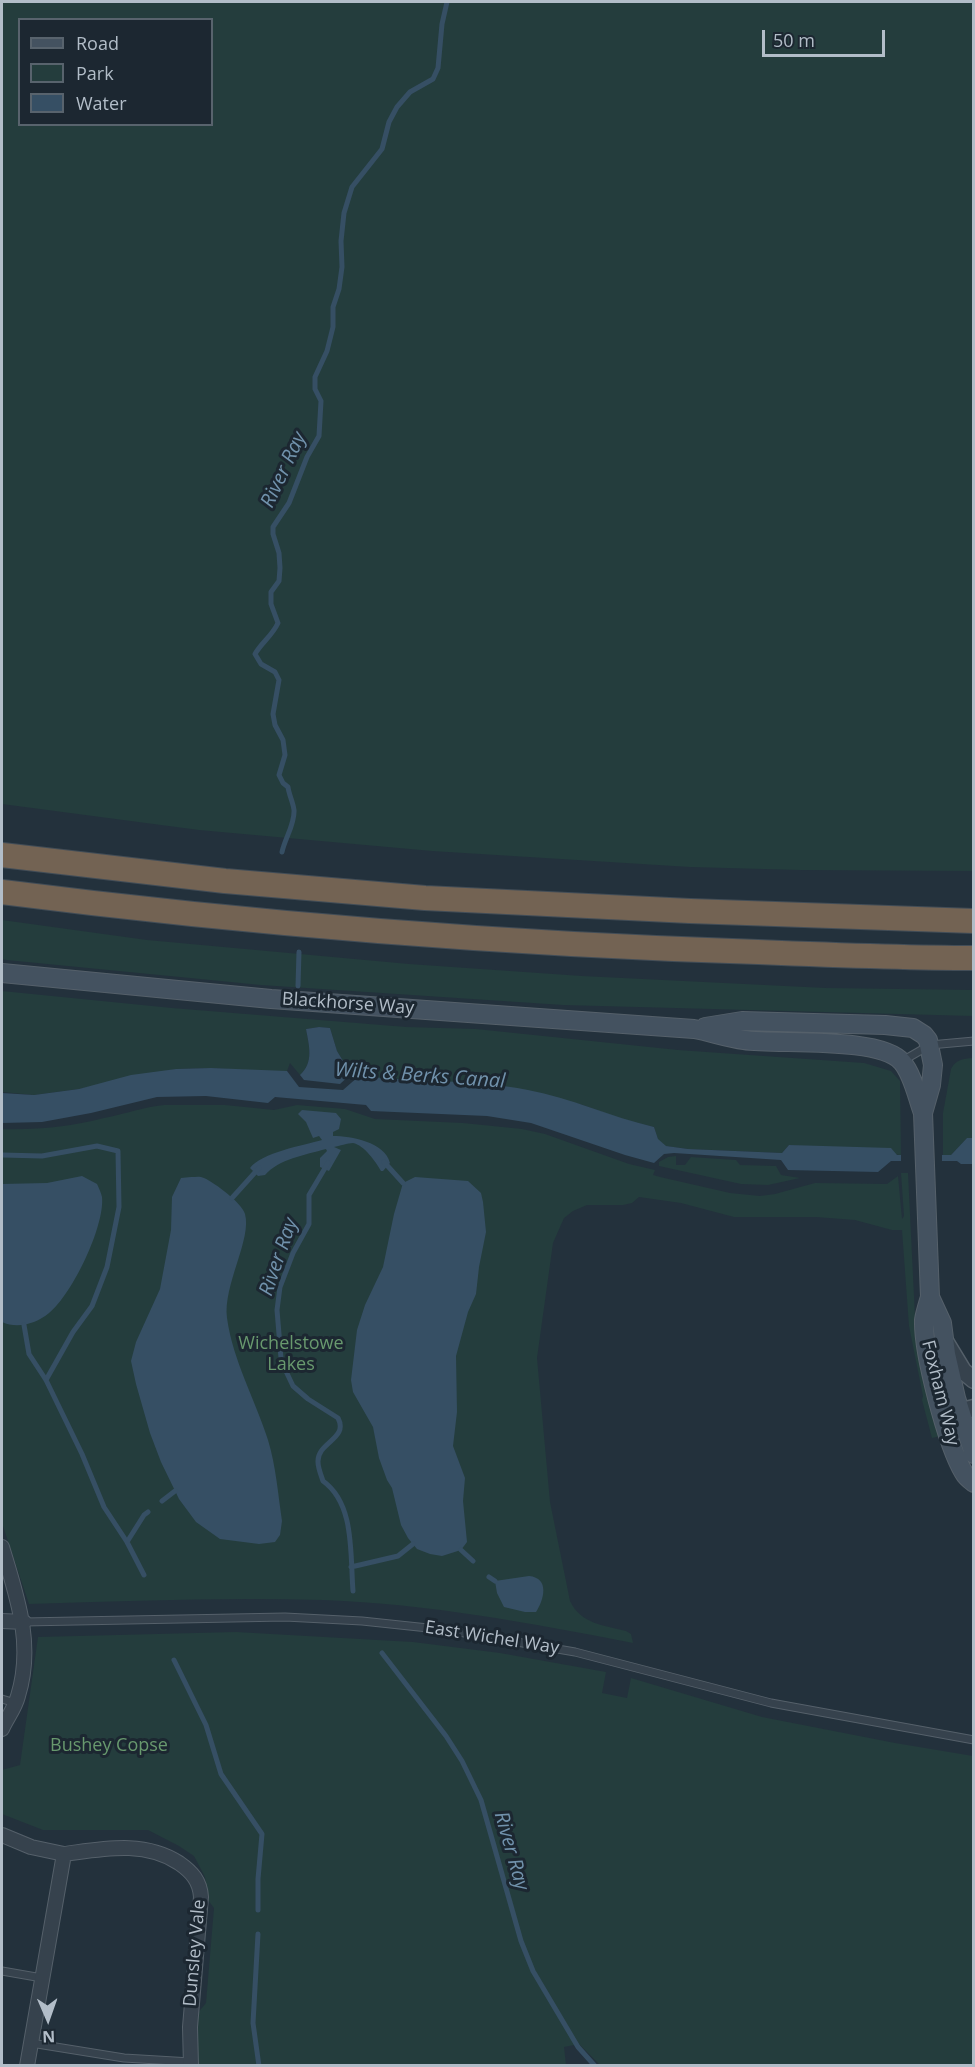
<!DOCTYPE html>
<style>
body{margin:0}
#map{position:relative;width:975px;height:2067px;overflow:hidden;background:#23313c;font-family:"Open Sans",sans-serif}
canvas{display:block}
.frame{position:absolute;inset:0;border:3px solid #b2bdc8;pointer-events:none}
.legend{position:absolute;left:18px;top:18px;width:195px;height:108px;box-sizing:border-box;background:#1c2731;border:2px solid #58636d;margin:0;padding:8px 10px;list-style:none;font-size:18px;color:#b2bdc8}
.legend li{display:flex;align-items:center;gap:12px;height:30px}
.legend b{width:30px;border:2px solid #58636d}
.north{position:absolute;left:18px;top:1989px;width:60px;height:60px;-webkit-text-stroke:4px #1c2731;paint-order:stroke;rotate:178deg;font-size:16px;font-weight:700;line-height:24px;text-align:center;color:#b2bdc8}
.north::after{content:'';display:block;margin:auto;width:21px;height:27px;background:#b2bdc8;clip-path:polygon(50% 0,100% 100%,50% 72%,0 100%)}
.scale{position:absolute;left:762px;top:30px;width:123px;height:27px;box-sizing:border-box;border:3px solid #b2bdc8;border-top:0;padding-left:8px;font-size:18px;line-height:21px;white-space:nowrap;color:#b2bdc8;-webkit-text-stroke:4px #1c2731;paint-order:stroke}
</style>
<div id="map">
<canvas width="975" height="2067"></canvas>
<div class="frame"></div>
<ul class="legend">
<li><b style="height:8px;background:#445260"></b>Road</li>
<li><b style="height:16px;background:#243d3d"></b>Park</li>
<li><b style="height:16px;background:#364f64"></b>Water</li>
</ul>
<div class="north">N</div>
<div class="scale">50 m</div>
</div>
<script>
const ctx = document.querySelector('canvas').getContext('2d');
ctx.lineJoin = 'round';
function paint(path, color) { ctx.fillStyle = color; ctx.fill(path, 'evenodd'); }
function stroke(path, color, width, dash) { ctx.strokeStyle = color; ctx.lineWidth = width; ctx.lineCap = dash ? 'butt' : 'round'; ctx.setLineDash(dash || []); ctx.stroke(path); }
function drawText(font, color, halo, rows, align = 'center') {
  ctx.font = font + ' "Open Sans",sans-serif'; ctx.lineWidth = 6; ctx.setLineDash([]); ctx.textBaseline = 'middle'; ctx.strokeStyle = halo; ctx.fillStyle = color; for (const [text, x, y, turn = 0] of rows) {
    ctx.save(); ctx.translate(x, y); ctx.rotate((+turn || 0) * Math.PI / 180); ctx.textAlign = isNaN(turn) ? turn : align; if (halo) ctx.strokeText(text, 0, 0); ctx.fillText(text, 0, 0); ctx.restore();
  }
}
paint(new Path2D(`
 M2,2h971v869l-173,-1 -110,-3 -258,-16 -233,-21 -197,-26zM20,20h192v104h-192z
 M2,920l145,20 262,24 173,12 244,12 147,2v26l-410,-11 -302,-20 -254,-25 -5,-1z
 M2,991l170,17 234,19 70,2 202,21 186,13 27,8 9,10 1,74 -112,-10 -7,8 -94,-4 -23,-3 -7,-6 -4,-13 -33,-8 -38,-14 -100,-21 -95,-5 -29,-3 -5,-4 -3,2 -14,-23 -7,-23 -11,-1 -13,2c3,17 8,33 -6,46l-10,-12 -3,8 -8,1 -68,-4 -35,1 -97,20 -45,6 -32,-3z
 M973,1058v80h-6l-16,17h-8v-42l8,-44c5,-10 12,-10 22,-11z
 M164,1105h61l49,5 23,-5 48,4 30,10 88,4 59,6 23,5 84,30 26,6 -2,5 7,2 70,16 30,3 15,-2 40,-11 72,1 11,-8 4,43 2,-3 -3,-43h7l7,144 4,32 22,87 -9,2 -10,-38 1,-4 -14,-70 -7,-96h-10l-37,-10 -39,-3h-82l-53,-14 -42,-6 -7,6 -9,2h-36l-14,6 -9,7 -11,25 -16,115 13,144 20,99c11,23 33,24 56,30l5,3 2,9c-102,-20 -205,-39 -309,-43 -99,-3 -197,1 -295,4l-27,-81v-394c35,1 68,-2 102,-11 21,-4 40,-11 60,-13z
 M676,1156v9h9l6,-8 45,3 4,5 36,1 5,9 19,3 -32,7 -27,-1 -82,-18v-4l9,-5z
 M236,1632l177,10 87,11 106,19 -4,21 25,5 4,-20 131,39 133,26 78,13v309h-373l-21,-21 -15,3 2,18h-370l1,-51 9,-11 8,-95 -6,-8 -3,-23 -11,-21 -15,-10 -31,-16h-105l-41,-16v-44l18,-5 18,-128z`), '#243d3d');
paint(new Path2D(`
 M319,1027l11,1 7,23 14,23 -11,10 -36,-4 -4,-5c14,-13 9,-29 6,-46z
 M211,1068l76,3 12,16 44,3 16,-14c56,6 113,3 169,14 43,8 83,27 126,37l4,12 8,7 22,3 94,4 7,-8 102,3 6,7h54l16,-17h6v26h-12l-4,-3h-66l-13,11 -90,-2 -7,-10 -107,-7 -10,1 -10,9 -29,-8 -94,-32 -44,-7 -116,-5 -5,-6 -91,-8 -7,6 -62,-7 -49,1 -66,16 -49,9 -40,1v-30l32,2 45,-6 52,-14 45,-6z
 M302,1110l34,3 5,6 -2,10 -6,3v4c18,0 52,6 57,27l-7,8h-2c-5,-9 -17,-26 -28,-28 -5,0 -14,3 -19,4l7,3 -12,21 -9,-4v-9l7,-7 -1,-2c-21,6 -47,10 -61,26l-7,1 -8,-8c11,-15 54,-23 72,-28l-3,-4 -6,2 -7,-16 -8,-8z
 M82,1176l15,8c2,4 4,9 5,13 3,29 -30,98 -53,116 -13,11 -32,16 -47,9v-138l45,-1z
 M191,1177c5,0 9,-1 13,1 11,5 38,25 41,36 7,25 -22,71 -18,104 6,43 28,81 41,122 8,26 10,55 14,81l-2,14 -5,7 -16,2 -39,-5 -24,-17 -17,-23 -18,-37 -11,-29 -14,-49 -5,-23 5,-19 24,-53 11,-59 1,-33 9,-19z
 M415,1177l53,4 13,12 2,9 3,30 -7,35 -3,27 -8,18 -12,44 1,56 -4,34 12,32 -2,23 4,41 -6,8 -19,6 -12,-2 -13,-5 -9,-11 -7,-13 -9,-37 -5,-8 -8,-22 -6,-31 -20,-35 -2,-12 6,-50 8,-25 18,-38 11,-53 9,-31z
 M529,1576c21,2 15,24 7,36h-11l-21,-5 -7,-14 -2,-12z`), '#364f64');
paint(new Path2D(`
 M901,1152h41v12h-41z`), '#23313c');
stroke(new Path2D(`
 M282,852c3,-14 13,-28 12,-42 -1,-8 -5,-15 -6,-23l-5,-4 -4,-8 6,-20 -2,-15 -8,-15 -2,-11 6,-34 -4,-8 -14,-8 -6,-10c7,-12 17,-18 23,-31l-7,-19v-12l8,-11 1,-13 -1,-15 -6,-19v-7l16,-24 18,-46 12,-21 2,-35 -6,-12v-12l12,-26 6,-24v-20l6,-18 3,-22 -1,-26 3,-28 8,-26 30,-38 7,-27 8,-15 13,-15 23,-13 5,-11 4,-44 5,-22
 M298,986l1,-34
 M2,1155l40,1 55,-10 21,5 1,56 -12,60 -15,39 -19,26 -27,48
 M384,1162l19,21
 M328,1163l-19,32v29l-16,29 -13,34 -3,23 4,48 3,9 9,19 15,13 30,19c11,21 -21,24 -20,44 0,6 3,13 5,19 32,23 27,73 30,110
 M232,1198l27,-30
 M24,1325l5,29 17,26 36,74 22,53 23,35 17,33
 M162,1501l13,-10
 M127,1542l17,-27 4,-3
 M461,1550l12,11
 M351,1567l47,-11 15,-12
 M489,1577l6,4
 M382,1653l64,83 16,25 19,39 40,141 12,30 45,76 17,19
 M174,1660l32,65 15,49 41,60 -4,45v31
 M258,1934l-5,89 6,43`), '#364f64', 5);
const service = new Path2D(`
 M904,1060l26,-15 44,-4
 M24,1622l261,-5 77,4 85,9 128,22 196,51 203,37
 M2,1699l13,4
 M2,1971l40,7
 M31,2043l93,15 67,4`);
const minor = new Path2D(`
 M2,1547c15,50 32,97 16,149 -3,12 -11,22 -16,33
 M2,1621l22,1
 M2,1835l29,12 33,7 -37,212
 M64,1854c39,-5 80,-14 115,9 13,9 21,18 22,34l-11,130 1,39`);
const tertiary = new Path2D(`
 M946,1343l17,28 11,9
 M947,1415l27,-7`);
const secondary = new Path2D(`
 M2,973l269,26 423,30c17,3 33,9 50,11 34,5 136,-4 158,22 11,13 15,35 21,51
 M705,1027l37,-6 143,4 28,3 11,7 4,5 5,25 -2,20 -8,28 7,184c-2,7 -5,16 -6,23 -1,33 23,125 40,153 2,4 6,7 10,10
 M930,1297l12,26 4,31 10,44 18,56`);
const motorway = new Path2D(`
 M2,855l223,26 200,17 265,13 284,10
 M2,892c251,32 503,52 756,60 72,3 144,6 216,6`);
stroke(service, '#55606a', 9);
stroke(minor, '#55606a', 16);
stroke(tertiary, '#55606a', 19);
stroke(secondary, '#55606a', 20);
stroke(motorway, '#424d57', 26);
stroke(service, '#36424d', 7);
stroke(minor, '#36424d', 14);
stroke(tertiary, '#36424d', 16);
stroke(secondary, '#445260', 18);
stroke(motorway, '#736353', 24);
drawText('18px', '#b2bdc8', '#1c2731', [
 ["Blackhorse Way",348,1004,4],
 ["Foxham Way",940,1393,76],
 ["East Wichel Way",492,1638,9],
 ["Dunsley Vale",195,1953,-85]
]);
drawText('18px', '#68996e', '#1c2731', [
 ["Wichelstowe",291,1344],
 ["Lakes",291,1365],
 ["Bushey Copse",109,1746]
]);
drawText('italic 20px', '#7192ac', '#1c2731', [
 ["River Ray",284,470,-65],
 ["Wilts & Berks Canal",420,1076,4],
 ["River Ray",279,1257,-71],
 ["River Ray",511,1851,74]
]);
</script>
